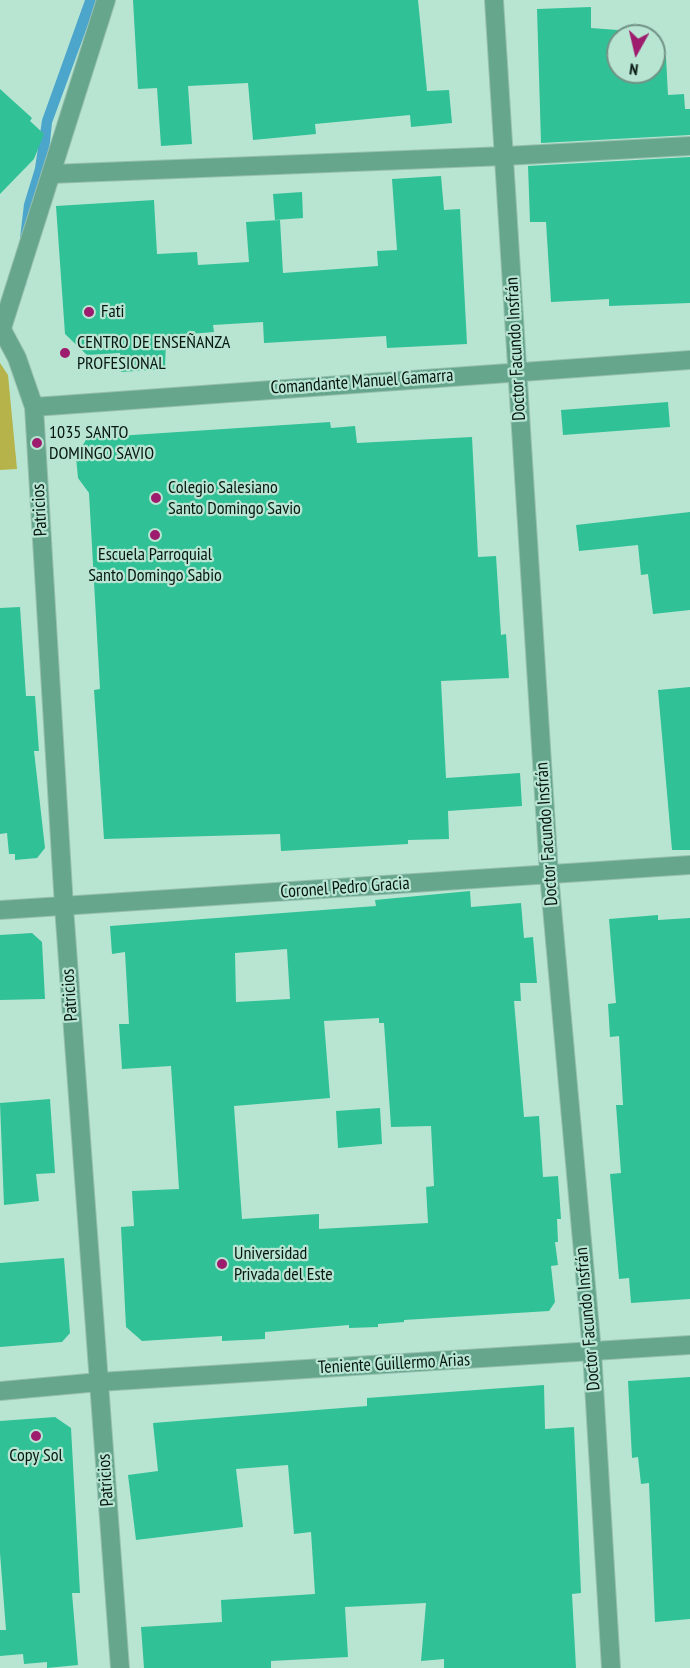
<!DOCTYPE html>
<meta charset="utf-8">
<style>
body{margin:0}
#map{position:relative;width:690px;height:1668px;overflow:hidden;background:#b8e5d2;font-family:"PT Sans Narrow",sans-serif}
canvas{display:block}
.north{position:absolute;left:606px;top:24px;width:60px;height:60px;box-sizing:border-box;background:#b8e5d2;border:2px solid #719385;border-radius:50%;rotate:188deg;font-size:16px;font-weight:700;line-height:24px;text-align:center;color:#061711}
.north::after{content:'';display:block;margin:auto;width:21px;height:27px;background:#9e1c6e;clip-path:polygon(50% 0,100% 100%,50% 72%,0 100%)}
</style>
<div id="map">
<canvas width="690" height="1668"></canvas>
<div class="north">N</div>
</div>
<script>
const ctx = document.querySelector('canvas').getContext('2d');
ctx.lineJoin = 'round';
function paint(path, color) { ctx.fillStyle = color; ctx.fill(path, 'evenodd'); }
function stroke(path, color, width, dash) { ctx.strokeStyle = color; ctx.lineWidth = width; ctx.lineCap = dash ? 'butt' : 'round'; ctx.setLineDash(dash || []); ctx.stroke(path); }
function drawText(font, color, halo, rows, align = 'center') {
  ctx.font = font + ' "PT Sans Narrow",sans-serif'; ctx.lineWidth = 4.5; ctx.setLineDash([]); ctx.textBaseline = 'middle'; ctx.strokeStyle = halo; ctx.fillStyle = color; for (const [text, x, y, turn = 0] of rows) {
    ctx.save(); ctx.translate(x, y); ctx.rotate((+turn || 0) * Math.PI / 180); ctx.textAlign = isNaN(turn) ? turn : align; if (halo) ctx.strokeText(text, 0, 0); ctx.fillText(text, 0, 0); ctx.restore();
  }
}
paint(new Path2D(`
 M0,363l8,12 9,94 -17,1z`), '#b5b349');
paint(new Path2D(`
 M85,0h12l-45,123 -5,48 -11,35 -10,80 -11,-5 9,-77 11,-36 7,-48z`), '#4ca6cb');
paint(new Path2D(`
 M133,0h285l9,91 22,-1 3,33 -41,4 -1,-12 -95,9 1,10 -63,6 -5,-57 -60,3 4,58 -31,2 -4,-58 -19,1z
 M591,7v21l40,3v5h-13v36h36v-14l12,-1 2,38 16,-1 1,15h5v26l-149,8 -4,-134z
 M0,89l32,29 -2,3 14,13 -10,25 -34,35z
 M690,157v146l-81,3v-7l-58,3 -5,-80h-16l-2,-56z
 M441,176l3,34 16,-1 7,135 -80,4 -1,-12 -122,7 -1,-21 -50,3 1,7 -48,4 -1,33 -44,3 -1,-19 -33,2 -22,-21 -9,-128 98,-6 3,54 40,-2 1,13 51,-3 -3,-40 34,-2 3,53 95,-7 -1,-15 20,-1 -5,-71z
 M302,192l1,26 -28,2 -2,-26z
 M668,402l2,25 -107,8 -2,-25z
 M330,422l1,6 24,-2 2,17 115,-6 6,120 18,-1 5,79 5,-1 3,44 -68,3 5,97 74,-5 2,33 -74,5 1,28 -41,1v4l-127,7 -1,-17 -176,5 -10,-149 6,-1 -11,-196 -11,-15 -2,-21 11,-19z
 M690,512v98l-37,4 -5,-40 -7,1 -3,-30 -59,6 -3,-26z
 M20,607l6,89h9l4,55h-5l11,97 -8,10 -22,2v-6h-6l-2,-21 -7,1v-226z
 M690,687v163h-18l-14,-160z
 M470,891l1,16 50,-4 3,35 9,-1 4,46h-17l1,18h-7l10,116 15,-1 4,61 15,-1 3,43h-4l1,23h-3l3,23 -7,1 4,36 -6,9 -145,9v2l-26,2v3l-29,1v-3l-84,7v7l-43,2v-5l-80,5 -16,-14 -5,-100 13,-1 -2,-35 47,-2 -8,-123 -49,3 -3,-45h10l-4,-72 -13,2 -2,-28 266,-20 -1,-6zM287,949l3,50 -54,3 -1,-49zM379,1018v5h5l7,104 40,-1 3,60 -8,1 2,36 -109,6v-15l-77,5 -8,-113 96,-8 -6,-77z
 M658,915v5l32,-2v381l-59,4 -2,-25 -10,1 -9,-105 11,-1 -5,-68h7l-4,-69 -9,1 -2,-33 8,-1 -7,-84z
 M32,933l10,9 3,57 -45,1v-65z
 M50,1099l5,74 -19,1 3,27 -35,4 -4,-102z
 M380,1108l2,36 -44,4 -2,-37z
 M64,1258l6,75 -8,9 -62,5v-84z
 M690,1377v242l-35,3 -6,-139 -8,1 -3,-27 -6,1 -4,-77z
 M544,1385l1,44 29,-2 7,166 -9,1 4,74h-132v-9l-23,2 5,-58 -81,4 3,50 -77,4v7h-127l-3,-41 81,-5 -1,-22 94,-6 -4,-62 -17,2 -6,-69 -52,4 7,58 -107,13 -8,-65 30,-4 -5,-48 214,-17v-8z
 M55,1417l16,11 9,165h-8l6,72 -31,3v-6l-23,2 -1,-10 -23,2v-26h6l-6,-77v-132z`), '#31c196');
const service = new Path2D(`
 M505,156l185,-10
 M2,328l104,-328`);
const minor = new Path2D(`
 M494,0l55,874 43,478 19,316
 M51,174l454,-18
 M0,326l17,32 17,49 30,500 56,761
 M34,407l656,-47
 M0,910l690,-45`);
const tertiary = new Path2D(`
 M0,1391l99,-9 591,-37`);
stroke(service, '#98c0af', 20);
stroke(minor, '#98c0af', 20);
stroke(tertiary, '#98c0af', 20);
stroke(service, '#66a68d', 18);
stroke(minor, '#66a68d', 18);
stroke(tertiary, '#66a68d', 18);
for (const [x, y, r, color] of [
 [89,312,6,"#9e1c6e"],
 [65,353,6,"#9e1c6e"],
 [37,443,6,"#9e1c6e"],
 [156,498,6,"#9e1c6e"],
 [155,535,6,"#9e1c6e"],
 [222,1264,6,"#9e1c6e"],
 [36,1436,6,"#9e1c6e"]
]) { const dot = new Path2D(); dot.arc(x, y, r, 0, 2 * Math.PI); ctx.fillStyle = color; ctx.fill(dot); stroke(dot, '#b8e5d2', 2); }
drawText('18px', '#061711', '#b8e5d2', [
 ["Fati",101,312],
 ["CENTRO DE ENSEÑANZA",77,343],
 ["PROFESIONAL",77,364],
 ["1035 SANTO",49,433],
 ["DOMINGO SAVIO",49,454],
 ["Colegio Salesiano",168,488],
 ["Santo Domingo Savio",168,509],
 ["Escuela Parroquial",155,555,"center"],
 ["Santo Domingo Sabio",155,576,"center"],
 ["Universidad",234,1254],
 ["Privada del Este",234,1275],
 ["Copy Sol",36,1456,"center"]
], 'left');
drawText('18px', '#061711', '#b8e5d2', [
 ["Doctor Facundo Insfrán",516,349,-93],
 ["Comandante Manuel Gamarra",362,382,-4],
 ["Patricios",40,510,-93],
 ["Doctor Facundo Insfrán",547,834,-94],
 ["Coronel Pedro Gracia",345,888,-4],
 ["Patricios",70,995,-94],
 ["Doctor Facundo Insfrán",588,1319,-95],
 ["Teniente Guillermo Arias",394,1364,-3],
 ["Patricios",106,1480,-94]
]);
</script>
